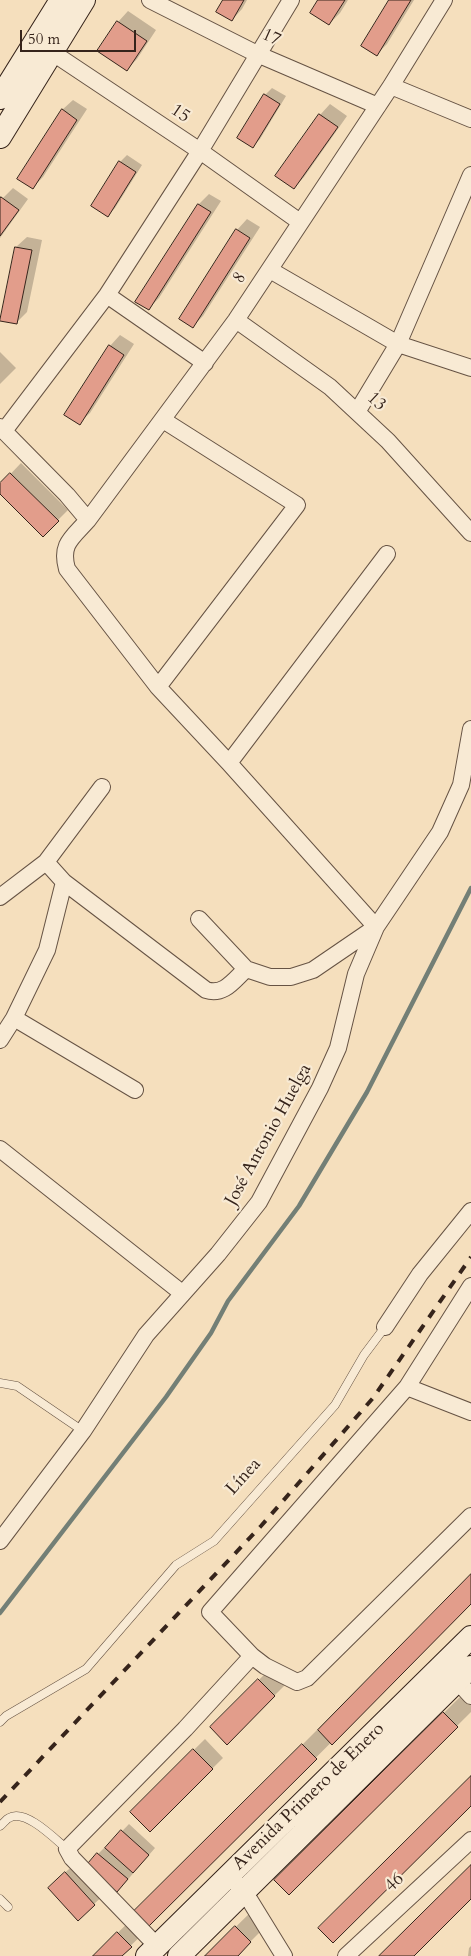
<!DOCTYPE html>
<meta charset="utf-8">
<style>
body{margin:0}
#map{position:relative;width:471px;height:1956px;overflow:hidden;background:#f5dfbd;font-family:Cardo,serif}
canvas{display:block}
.scale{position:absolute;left:20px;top:30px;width:116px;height:22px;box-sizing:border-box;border:2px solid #36241b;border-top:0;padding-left:6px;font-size:15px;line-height:18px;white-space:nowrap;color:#36241b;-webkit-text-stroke:4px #f8ead4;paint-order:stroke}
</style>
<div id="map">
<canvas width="471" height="1956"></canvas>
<div class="scale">50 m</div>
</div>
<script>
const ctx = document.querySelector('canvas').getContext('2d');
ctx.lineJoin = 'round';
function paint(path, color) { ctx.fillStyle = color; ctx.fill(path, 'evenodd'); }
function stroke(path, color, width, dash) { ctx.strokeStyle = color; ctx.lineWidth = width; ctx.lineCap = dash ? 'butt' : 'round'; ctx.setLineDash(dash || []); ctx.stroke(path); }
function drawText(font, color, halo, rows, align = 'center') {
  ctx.font = font + ' Cardo,serif'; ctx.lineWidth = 4.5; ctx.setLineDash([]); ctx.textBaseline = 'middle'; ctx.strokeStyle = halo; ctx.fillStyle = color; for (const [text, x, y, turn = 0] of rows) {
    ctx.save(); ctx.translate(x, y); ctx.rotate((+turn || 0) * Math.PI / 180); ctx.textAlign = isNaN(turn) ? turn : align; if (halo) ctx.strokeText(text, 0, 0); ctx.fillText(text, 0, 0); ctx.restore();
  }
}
paint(new Path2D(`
 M225,0h22l-5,9 -10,11z
 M319,0h29l-8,13 -11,11z
 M391,0h23l-27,44 -10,10z
 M128,11l28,19 -19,29 -10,10 -9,-47z
 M272,88l14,8 -26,43 -7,7 -14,-8 26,-43z
 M73,100l14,9 -44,68 -10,10 29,-77z
 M330,104l17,12 -43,61 -10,11 -17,-13 43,-60z
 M127,155l15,10 -27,43 -7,7 12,-53z
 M13,188l15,11 -28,39v-37z
 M209,194l12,7 -62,97 -11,11 -11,-8 62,-97z
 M247,219l13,8 -57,89 -10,10 -13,-8 57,-88z
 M27,237l15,3 -15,72 -10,10 -15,-2 14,-73z
 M120,335l14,9 -44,69 -11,10 31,-77z
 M0,352l16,16 -16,16z
 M21,463l47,47 -25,25 -43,-43v-7z
 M471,1576v27l-324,323 2,2 -29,28h-26l43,-42 -2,-2z
 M270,1669l15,16 -58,58 -16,-16z
 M462,1695l9,9v8l-182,181 -14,-13z
 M205,1739l18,19 -73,72 -19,-18z
 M129,1824l26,24 -31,36 -26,-30 7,-7 1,1z
 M77,1862l28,32 -11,10 -34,-27z
 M254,1909l14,15 -32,32h-30z
 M471,1946v10h-3l1,-8z`), '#0003');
stroke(new Path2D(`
 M0,1613l166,-216 45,-64 17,-32 71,-95 68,-114 104,-204`), '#737f76', 4.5);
const building = new Path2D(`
 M223,0h21l-12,21 -16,-9z
 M318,0h27l-16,25 -19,-12z
 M389,0h22l-34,56 -16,-10z
 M117,21l30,20 -20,30 -30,-20z
 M264,94l16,10 -27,44 -16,-10z
 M62,109l15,11 -44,69 -16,-10z
 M319,114l19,13 -44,62 -19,-13z
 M119,161l17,11 -28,45 -17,-11z
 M1,197l18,13 -19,26v-37z
 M198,204l13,8 -62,98 -14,-8z
 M236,229l14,9 -57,90 -14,-9z
 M15,247l17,3 -15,74 -17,-3z
 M109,345l15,10 -44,70 -16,-10z
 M10,473l49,48 -16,16 -43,-43v-11z
 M471,1574v30l-139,141 -14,-15z
 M258,1679l17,17 -48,49 -17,-18z
 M443,1712l15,15 -169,168 -15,-15z
 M302,1744l15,15 -169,168 -15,-15z
 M193,1749l20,20 -63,63 -20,-20z
 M471,1776v30l-138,137 -15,-15z
 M121,1830l28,25 -16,18 -28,-25z
 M97,1853l31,26 -11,13 -31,-26z
 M471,1865v34l-57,57h-35z
 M65,1872l30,33 -17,16 -30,-33z
 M235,1926l16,16 -13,14h-33z
 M117,1932l15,15 -10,9h-29z`);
paint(building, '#e29d8b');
stroke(building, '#36241b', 1);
const lane = new Path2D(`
 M0,1383l17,3 66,45
 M0,1722l6,-6 80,-47 90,-104 38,-24 121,-136 29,-50 21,-28
 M0,1826c3,-2 6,-7 9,-8 16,-10 46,21 58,31
 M0,1899l8,8`);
const street = new Path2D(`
 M150,0l107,54 121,52
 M44,47l156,104 100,71
 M391,86l80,33
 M270,270l128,74 73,24
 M107,295l98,68
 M236,320l94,67 58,54 83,92
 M357,412l41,-68 73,-169
 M0,427l67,68 21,25
 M4,431l103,-136 93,-144 91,-151
 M158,687l139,-182 -134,-85
 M229,763l158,-209
 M46,862l18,20 142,108c18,6 28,-10 40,-21
 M0,897l46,-35 56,-75
 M199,919l47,50 24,8h21l22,-7 63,-43 -147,-164 -71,-76 -91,-118c-7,-25 5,-31 21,-49l148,-200 155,-234 53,-86
 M14,1018l121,72
 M0,1040l14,-22 33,-68 17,-68
 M0,1149l182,144
 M471,1286l-64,101 -197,225 42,44 13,10 32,16 10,-4 164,-162
 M385,1327l35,-53 51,-63
 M407,1387l64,25
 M0,1541l83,-110 63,-96 72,-81 41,-52 61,-114 18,-40 18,-74 20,-47 64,-95 21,-47 10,-56
 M451,1674l20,22
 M237,1884l7,7 40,65
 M157,1946l-85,-88 -5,-9 118,-120 67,-73
 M346,1956l125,-116`);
const secondary = new Path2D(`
 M0,98l61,-98
 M0,137l84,-137
 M147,1956l324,-319
 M179,1956l292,-289`);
stroke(lane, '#665344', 9);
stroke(street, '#665344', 18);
stroke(secondary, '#36241b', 24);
stroke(lane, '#f8ead4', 8);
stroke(street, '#f8ead4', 16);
stroke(secondary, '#f8ead4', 22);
stroke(new Path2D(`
 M0,1802l261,-276 112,-128 98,-141`), '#36241b', 4, [9, 9]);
drawText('18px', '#36241b', '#f8ead4', [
 ["17",271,38,24],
 ["15",180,114,34],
 ["8",240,278,-56],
 ["13",376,402,43],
 ["José Antonio Huelga",269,1135,-61],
 ["Línea",244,1477,-48],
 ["Avenida Primero de Enero",309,1797,-44],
 ["46",395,1883,-43]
]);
</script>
